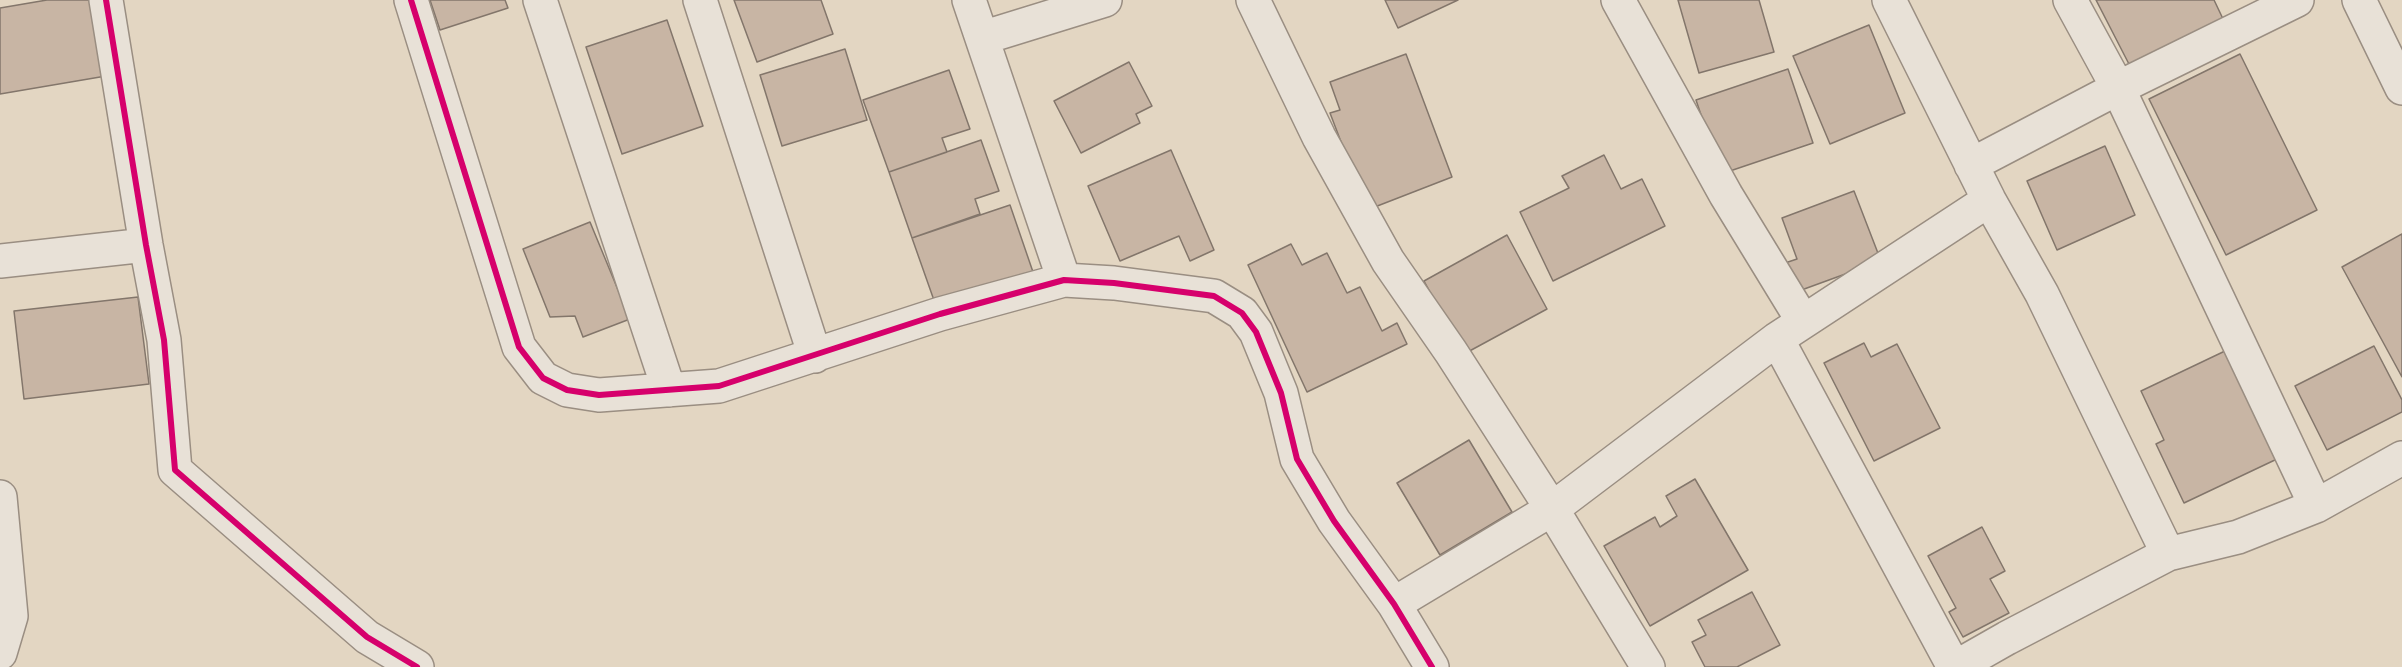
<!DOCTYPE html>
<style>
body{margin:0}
canvas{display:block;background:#e3d6c2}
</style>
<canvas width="2402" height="667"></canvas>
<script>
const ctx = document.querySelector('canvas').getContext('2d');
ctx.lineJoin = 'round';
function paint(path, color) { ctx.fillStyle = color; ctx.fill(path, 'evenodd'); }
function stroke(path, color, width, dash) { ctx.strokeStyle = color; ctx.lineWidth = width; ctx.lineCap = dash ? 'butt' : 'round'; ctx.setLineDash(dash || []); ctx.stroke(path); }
const building = new Path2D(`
 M47,0h45l14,76 -106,18v-86z
 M430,0h75l3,8 -68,22z
 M734,0h87l12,34 -76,28z
 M1385,0h73l-60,28z
 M1678,0h81l15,52 -75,21z
 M2096,0h118l10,21 -93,47z
 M667,20l36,106 -81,28 -36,-107z
 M1869,25l36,88 -75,31 -37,-88z
 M845,49l22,71 -85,26 -22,-71z
 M1406,54l46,123 -85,33 -37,-97 10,-3 -10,-28z
 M2240,54l77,156 -91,45 -77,-156z
 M1129,62l23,44 -16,8 4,9 -59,30 -27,-52z
 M1788,69l25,74 -92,31 -25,-74z
 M949,70l21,59 -28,9 5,14 -58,20 -26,-72z
 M981,140l18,51 -24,8 5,15 -68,24 -23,-66z
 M2105,146l30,69 -78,35 -30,-69z
 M1171,150l43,100 -24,11 -11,-25 -59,25 -32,-75z
 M1604,155l17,34 21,-10 23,47 -112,55 -33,-69 49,-24 -7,-12z
 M1854,191l27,70 -85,31 -11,-29 12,-4 -15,-41z
 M1010,205l23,67 -97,34 -24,-68z
 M590,222l40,97 -47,18 -8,-21 -25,1 -27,-68z
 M2402,234v143l-60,-110z
 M1507,235l40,74 -83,45 -40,-73z
 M1291,244l11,21 25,-12 20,40 13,-6 22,44 15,-8 10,21 -100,48 -59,-127z
 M138,297l11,87 -125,15 -10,-88z
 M1864,343l7,14 26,-13 43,84 -66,33 -50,-98z
 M2374,346l28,54v12l-75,38 -32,-64z
 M2225,351l52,108 -93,44 -28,-59 8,-4 -23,-49z
 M1469,440l43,72 -72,43 -43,-72z
 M1695,479l53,91 -98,56 -46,-80 51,-29 5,10 17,-11 -11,-20z
 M1982,527l23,44 -15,8 19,34 -46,24 -14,-25 7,-4 -28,-52z
 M1752,592l28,53 -43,22h-32l-13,-25 14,-7 -8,-15z`);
paint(building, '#c8b5a4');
stroke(building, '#83766b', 1.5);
const minor = new Path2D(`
 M106,0l40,245 18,95 11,130 192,167 50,30
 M411,0l108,347 24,31 24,12 32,5 120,-9 221,-72 124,-34 50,3 100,13 28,17 14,19 25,61 16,66 37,62 60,83 38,63
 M540,0l129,390
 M700,0l115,356
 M969,0l95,280
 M1253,0l66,137 69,124 63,91 101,157 96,158
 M1618,0l108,195 77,126
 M1889,0l100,200 53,94 126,260
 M2070,0l48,88 198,418
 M2359,0l43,88
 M982,38l123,-38
 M1971,165l147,-77 179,-88
 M0,261l146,-16
 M1777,339l177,328
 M0,497l11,119 -11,37
 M1394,604l158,-95 225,-170 212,-139
 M1956,667l51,-29 161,-84 70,-17 78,-31 86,-48`);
stroke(minor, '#9a8e82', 36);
stroke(minor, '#e8e1d7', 33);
stroke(new Path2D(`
 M106,0l40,245 18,95 11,130 192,167 50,30
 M411,0l108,347 24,31 24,12 32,5 120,-9 221,-72 124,-34 50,3 100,13 28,17 14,19 25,61 16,66 37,62 60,83 38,63`), '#d6006c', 6);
</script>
